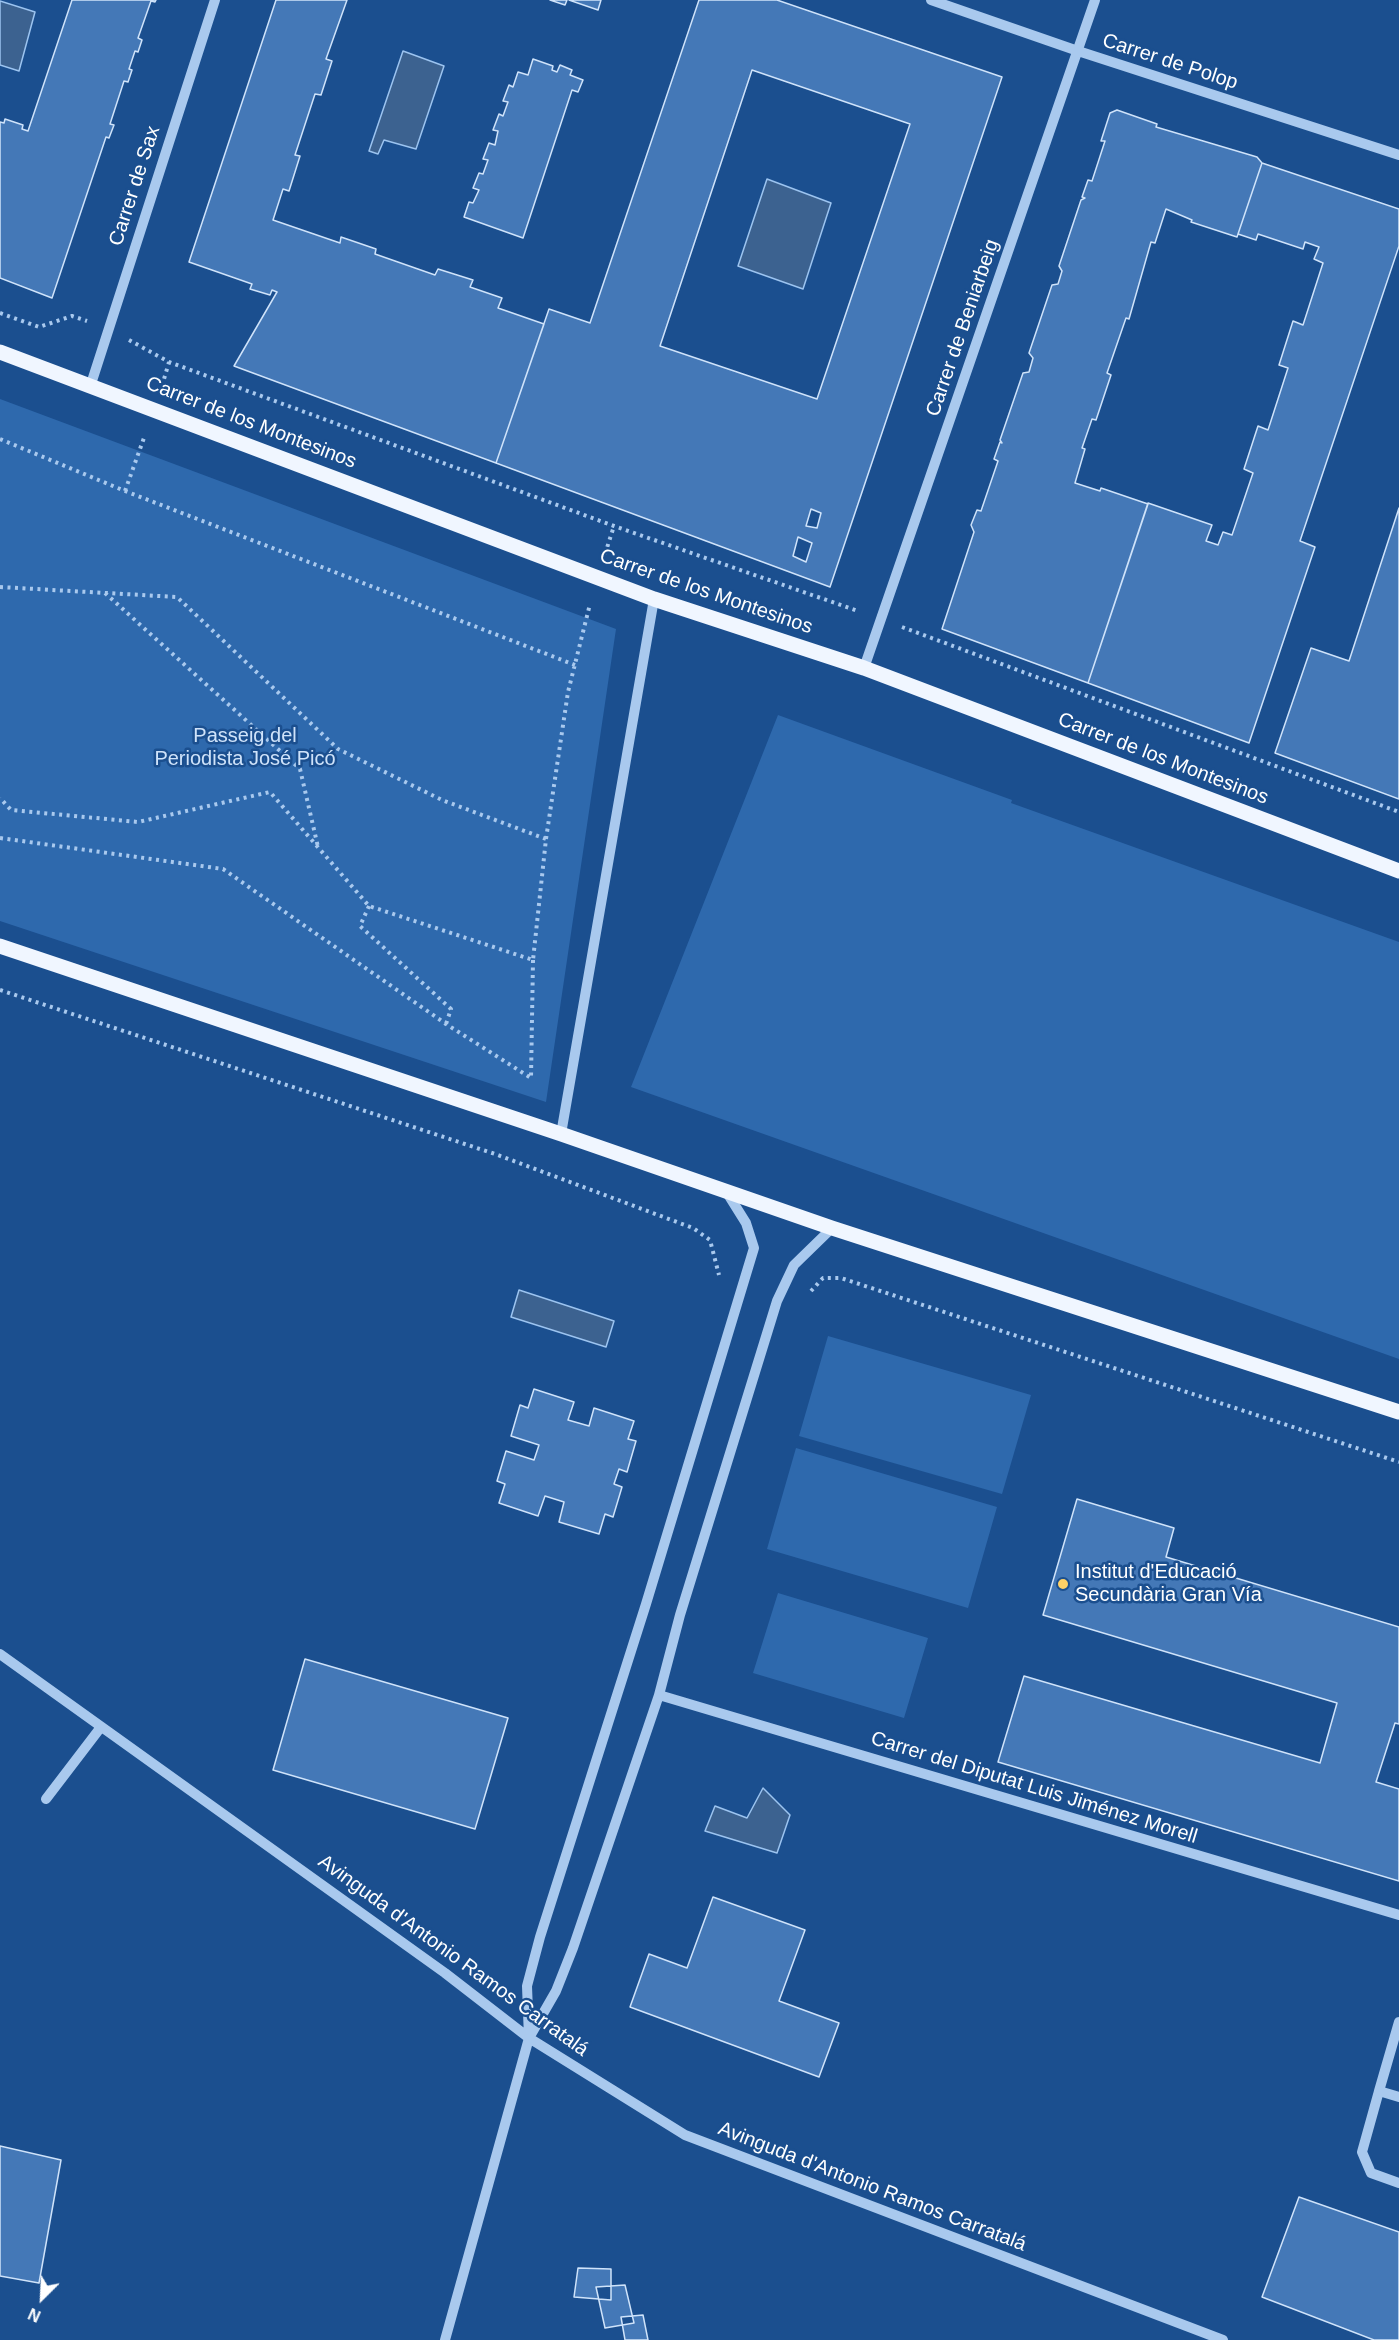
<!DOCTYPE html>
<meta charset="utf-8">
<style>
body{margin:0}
#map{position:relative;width:1399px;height:2340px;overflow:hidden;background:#1b4f8f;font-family:Helvetica,sans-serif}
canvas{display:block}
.north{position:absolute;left:12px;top:2268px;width:60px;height:60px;-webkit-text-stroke:4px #1b4f8f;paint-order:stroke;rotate:204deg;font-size:16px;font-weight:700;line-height:24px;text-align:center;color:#fff}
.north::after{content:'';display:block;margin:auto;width:21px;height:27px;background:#fff;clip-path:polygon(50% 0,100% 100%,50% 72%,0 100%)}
</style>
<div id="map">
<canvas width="1399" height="2340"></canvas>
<div class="north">N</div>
</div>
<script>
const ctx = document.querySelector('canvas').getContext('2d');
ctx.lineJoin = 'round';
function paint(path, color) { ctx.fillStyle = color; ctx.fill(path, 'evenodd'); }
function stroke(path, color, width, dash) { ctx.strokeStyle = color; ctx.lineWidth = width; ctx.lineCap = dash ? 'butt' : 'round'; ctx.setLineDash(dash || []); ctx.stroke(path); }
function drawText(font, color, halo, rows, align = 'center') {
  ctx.font = font + ' Helvetica,sans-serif'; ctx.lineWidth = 5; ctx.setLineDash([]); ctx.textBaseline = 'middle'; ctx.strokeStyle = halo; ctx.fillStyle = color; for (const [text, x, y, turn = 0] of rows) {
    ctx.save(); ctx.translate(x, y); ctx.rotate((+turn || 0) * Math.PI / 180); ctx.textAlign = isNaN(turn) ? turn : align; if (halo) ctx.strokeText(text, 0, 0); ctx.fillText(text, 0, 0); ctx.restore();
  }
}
paint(new Path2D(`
 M0,399l616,230 -70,473 -546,-181z
 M778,715l234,85 -1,3 388,139v417l-768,-272z
 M828,1336l203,59 -29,99 -203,-58z
 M796,1448l201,59 -29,101 -201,-59z
 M778,1593l150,45 -24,80 -151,-45z`), '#2e69ad');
const water = new Path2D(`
 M0,1l35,11 -16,59 -19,-6z
 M403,51l41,15 -28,83 -32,-9 -6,14 -9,-3z
 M767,179l64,24 -28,86 -65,-23z
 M519,1290l95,31 -8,26 -95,-30z
 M763,1788l27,27 -13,38 -72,-22 10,-25 32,12z`);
paint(water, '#3c6290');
stroke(water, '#9cc4f0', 1.5);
const building = new Path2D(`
 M72,0h84l-1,2 -4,-1 -13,37 4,2 -4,12 -3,-1 -6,18 3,1 -4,12 -4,-1 -14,43 4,1 -5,13 -3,-1 -54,161 -52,-20v-156l4,1 1,-4 18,6 -1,4 6,2z
 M276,0h71l-21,59 6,2 -11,34 -6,-1 -20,61 5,1 -11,35 -6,-2 -10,31 67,23 1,-6 35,12 -1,5 60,21 3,-6 35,11 -3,7 32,11 -4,10 46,16 -48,139 -262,-97 43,-74 -5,-2 -2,5 -20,-6 2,-5 -63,-22z
 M550,0h17l-2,5z
 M569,0h32l-3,10z
 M699,0h78l225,77 -172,510 -334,-124 53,-154 41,14zM752,70l158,54 -93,275 -157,-53zM811,509l10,4 -4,15 -11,-2zM798,537l14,6 -6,19 -13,-6z
 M533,59l20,7 -1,4 5,2 3,-7 12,5 -2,5 13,5 -5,12 -6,-2 -49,148 -59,-21 5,-15 4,1 6,-13 -6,-2 6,-15 4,1 5,-14 -5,-1 6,-16 6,2 3,-14 -5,-1 6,-16 4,2 5,-14 -5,-1 6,-16 4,2 5,-15 10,3z
 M1117,110l40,14 -1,3 101,30 5,6 -25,74 -46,-15 1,-2 -26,-11 -11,34 -4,-1 -22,77 -3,-1 -19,55 4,2 -15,45 -4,-1 -10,29 3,1 -10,34 25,8 1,-3 47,16 -60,179 -146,-54 32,-97 -3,-7 6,-15 4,1 17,-50 -4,-2 6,-17 2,1 -2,-3 23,-67 6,-1 4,-14 -4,-5 23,-68 6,-1 4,-13 -3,-5 22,-66 4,-2 -3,-1 6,-17 4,1 13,-40h-4l9,-28z
 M1262,163l137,46v37l-99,295 15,6 -66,196 -161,-60 60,-180 64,22 -6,16 12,4 5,-13 9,3 21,-62 -9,-4 14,-43 10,4 20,-62 -9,-3 14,-44 10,4 20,-62 -9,-4 5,-12 -14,-5 -2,7 -45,-15 -2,6 -18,-6z
 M1399,508v291l-124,-46 36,-105 38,13z
 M534,1389l40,13 -6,18 21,6 5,-18 40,13 -6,18 8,2 -9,31 -8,-3 -5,15 8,3 -9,30 -8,-3 -6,20 -40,-12 5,-20 -19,-6 -7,20 -39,-13 6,-19 -8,-3 9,-30 28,9 5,-15 -28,-9 9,-31 8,3z
 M1077,1499l97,29 -8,29 233,70v97l-4,-1 -19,59 23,7v92l-401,-119 26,-86 296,87 17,-60 -294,-88z
 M305,1659l203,59 -33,111 -202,-59z
 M713,1897l92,33 -26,71 60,22 -20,54 -189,-70 19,-53 38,14z
 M0,2146l61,14 -22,123 -39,-7z
 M1299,2197l100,35v108h-25l-112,-43z
 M578,2268l33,1v31l-37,-3z
 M625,2285l9,38 -29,5 -9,-41z
 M643,2315l5,25h-23l-4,-23z`);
paint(building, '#4478b7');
stroke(building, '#cfe3fa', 1.5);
stroke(new Path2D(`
 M0,313l39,14 33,-11 15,5
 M129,340l40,22 445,164 244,85
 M162,386l7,-24
 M0,439l125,52 450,174
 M125,491l20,-56
 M605,554l9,-28
 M0,587l177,10 161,152 104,51 104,39 -13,121 -164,-54 -99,-114 -132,30 -127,-12 -11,-12
 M105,593l195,176 18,78
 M902,627l497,185
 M0,838l223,31 223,155 85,54 2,-118
 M546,839l22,-147 22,-88
 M369,906l-9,20 91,83 -5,15
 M0,990l495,164 198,74 17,12 9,35
 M811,1291l12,-13h18l558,184`), '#a9c9ee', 4, [3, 4.5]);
stroke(new Path2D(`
 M931,0l147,51 321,104
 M91,384l124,-384
 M864,668l231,-668
 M561,1134l93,-535
 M0,1654l445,319 84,65 156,97 538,205
 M659,1695l740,220
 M46,1799l55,-72
 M529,2038l-2,-52 13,-49 106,-333 108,-356 -8,-25 -20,-32
 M1379,2091l20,-69
 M1399,2097l-20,-6 -17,61 9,21 28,10
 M445,2340l84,-302 27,-47 17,-43 86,-253 21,-80 97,-314 17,-36 38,-37`), '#a9c9ee', 10);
stroke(new Path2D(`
 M0,352l654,247 210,69 535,203
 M0,946l561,188 271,94 567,184`), '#f0f6ff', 15);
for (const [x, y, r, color] of [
 [1063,1584,6,"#ffd166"]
]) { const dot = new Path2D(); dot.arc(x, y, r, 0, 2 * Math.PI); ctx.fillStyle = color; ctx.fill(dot); stroke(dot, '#1b4f8f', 2); }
drawText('20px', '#fff', '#1b4f8f', [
 ["Carrer de Polop",1170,62,18],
 ["Carrer de Sax",135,186,-72],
 ["Carrer de Beniarbeig",963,328,-71],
 ["Carrer de los Montesinos",251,423,21],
 ["Carrer de los Montesinos",706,592,19],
 ["Carrer de los Montesinos",1163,759,21],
 ["Carrer del Diputat Luis Jiménez Morell",1034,1788,17],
 ["Avinguda d'Antonio Ramos Carratalá",453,1956,36],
 ["Avinguda d'Antonio Ramos Carratalá",872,2187,21]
]);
drawText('20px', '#cfe3fa', '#1b4f8f', [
 ["Passeig del",245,736],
 ["Periodista José Picó",245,759]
]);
drawText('20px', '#fff', '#1b4f8f', [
 ["Institut d'Educació",1075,1572],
 ["Secundària Gran Vía",1075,1595]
], 'left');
</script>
